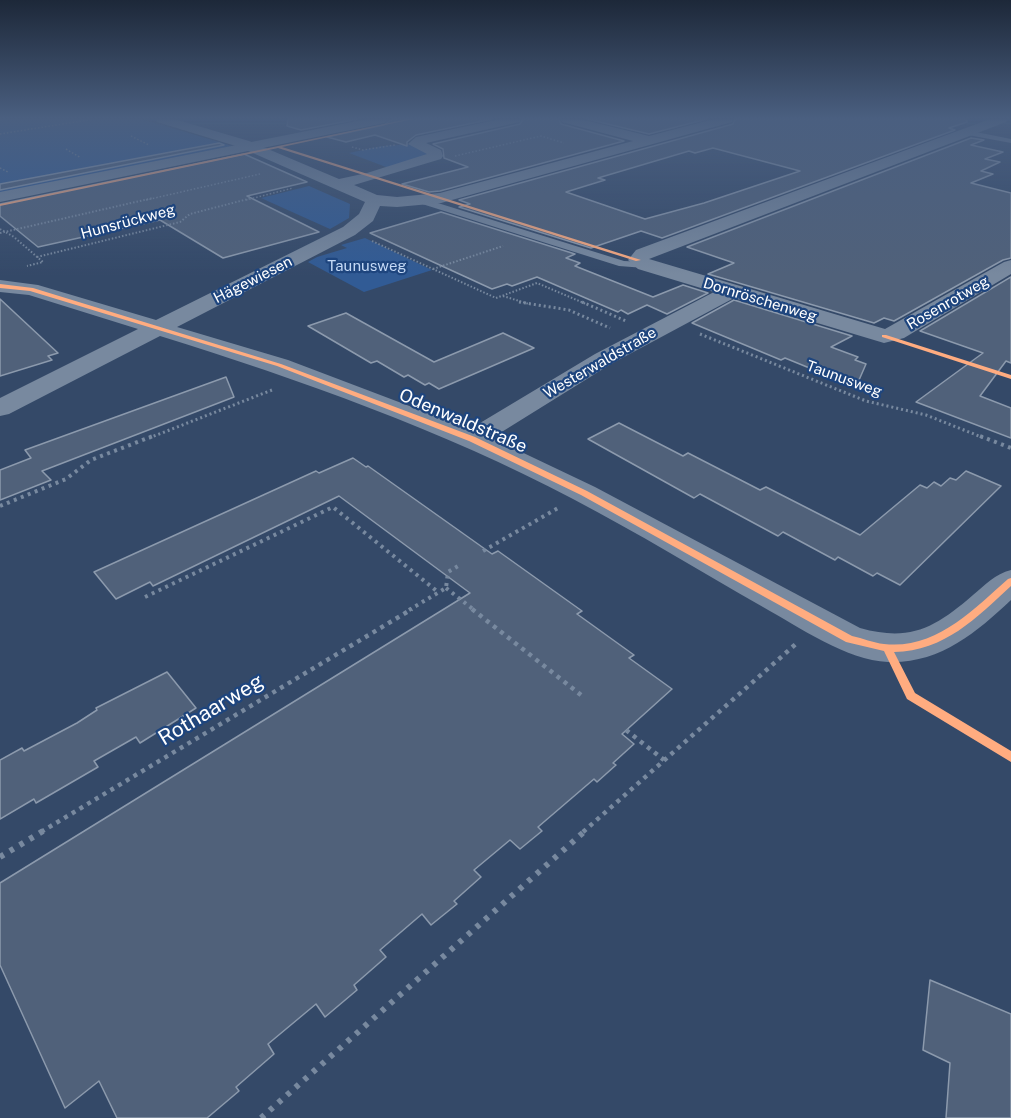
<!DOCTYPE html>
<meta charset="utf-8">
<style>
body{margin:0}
canvas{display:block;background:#344968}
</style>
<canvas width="1011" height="1118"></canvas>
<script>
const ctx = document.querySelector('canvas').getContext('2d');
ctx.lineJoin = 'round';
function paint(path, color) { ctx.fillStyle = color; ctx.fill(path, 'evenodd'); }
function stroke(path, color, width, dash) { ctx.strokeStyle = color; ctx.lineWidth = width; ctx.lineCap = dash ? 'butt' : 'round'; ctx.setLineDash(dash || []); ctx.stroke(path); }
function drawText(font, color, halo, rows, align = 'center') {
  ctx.font = font + ' "Public Sans",sans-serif'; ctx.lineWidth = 4.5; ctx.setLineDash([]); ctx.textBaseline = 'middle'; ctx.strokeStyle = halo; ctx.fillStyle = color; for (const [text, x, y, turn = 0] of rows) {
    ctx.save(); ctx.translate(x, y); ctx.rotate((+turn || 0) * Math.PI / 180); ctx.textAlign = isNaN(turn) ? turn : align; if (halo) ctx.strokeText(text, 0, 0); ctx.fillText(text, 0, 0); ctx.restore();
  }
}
paint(new Path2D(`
 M0,119h142l90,27 -232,47z
 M415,144l21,9 -42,17 -45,-17 33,-7z
 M309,186l41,18 -1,14 -19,11 -69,-31z
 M365,238l67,32 -68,22 -56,-30 9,-5 30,-9 -6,-3z`), '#315b95');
const building = new Path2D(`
 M288,119h70l-57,11 -14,-4z
 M392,119h100l-76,16 -9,7v4l-32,-11 -29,7 -19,-5 57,-12z
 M523,119h36l2,5 63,17 -184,50 -11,1 -27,-8 66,-17 -24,-9 -1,-9 -10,-5 87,-20z
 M587,119h120l-58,15z
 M735,119h231l1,3 -18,6 6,2 -293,108 -21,-7 -50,17 -132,-41 11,-3 -11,-4 274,-76zM713,148l87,23 -96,32 -59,16 -79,-27 39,-12 -7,-2 91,-27 6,2z
 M971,138l13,2 -13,5 32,7 -18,7 15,3 -19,9 12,3 -22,9 40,10v65l-8,2 -109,61 -10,-3 -10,5 -166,-49 26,-11 -47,-16z
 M219,143l5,2 -224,45v-6z
 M244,154l63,28 -60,14 72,36 -96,26 -63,-38 -122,27 -38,-31v-12z
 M441,212l134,42 -9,4 14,5 -5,3 78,31 30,-12 25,8 -41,21 -20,-9 -19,9 -7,-4 -3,2 -81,-35 -25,9 -5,-2 -15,5 -122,-56z
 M1011,277v86l-5,-2 -26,35 31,12v30l-95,-36 67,-49 -63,-22z
 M0,299l58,54 -10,3 4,4 -52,16z
 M734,300l118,36 -21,11 27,10 -3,3 11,4 -10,23 -71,-29 -4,2 -89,-37z
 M346,313l88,49 69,-29 31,15 -95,41 -10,-6 -4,2 -17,-10 -4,2 -27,-16 -6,2 -63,-37z
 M226,377l8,20 -192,74 9,9 -51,20v-30l31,-12 -6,-8z
 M619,423l64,33 5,-3 72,37 6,-3 94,48 60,-50 7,3 7,-6 7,4 9,-8 6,2 10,-9 35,15 -101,99 -23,-12 -4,3 -35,-19 -3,3 -52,-28 -5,4 -78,-42 -6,4 -106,-59z
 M353,458l13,9 2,-1 124,88 6,-3 84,60 -5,3 57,41 -5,3 43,31 -50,45 12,10 -21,19 3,2 -19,17 -3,-3 -56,48 4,4 -22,18 -10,-9 -36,30 7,7 -27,24 3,3 -26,21 -9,-11 -42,36 6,7 -32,28 3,5 -32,27 -9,-13 -48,40 6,10 -38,33 3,4 -32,27h-90l-18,-37 -34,27 -65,-143v-82l470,-290 -131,-97 -186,90 -3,-4 -34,17 -22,-27 222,-101 3,2z
 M167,672l29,36 -56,35 -4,-6 -42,24 4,6 -62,36 -2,-4 -34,20v-59l22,-12 2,3 53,-28 20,-13 -1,-2z
 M930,980l81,34v104h-65l4,-55 -27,-13z`);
paint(building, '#50617a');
stroke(building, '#8c9aad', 1.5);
stroke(new Path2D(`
 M0,120l8,-1
 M0,134l94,-15
 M131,136l18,9
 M352,147l11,3 32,-5
 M66,149l15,9
 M455,156l86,-20 23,7
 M0,168l8,4
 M146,200l114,-26
 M246,200l47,-12`), '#78899f', 1.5, [1.5, 2]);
stroke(new Path2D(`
 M0,229l14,8 29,25 -16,4
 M0,233l153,-35
 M372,241l124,57 41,-15 49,21
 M37,257l143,-35 10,-8 62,-16
 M433,269l70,-23
 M503,296l26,8`), '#78899f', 2, [1.5, 2]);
stroke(new Path2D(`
 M519,302l50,8 41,18
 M582,302l44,19
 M700,334l166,67 60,14 58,23
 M149,438l123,-48`), '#78899f', 3, [2, 3]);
stroke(new Path2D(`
 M980,436l31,12
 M0,506l66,-27 25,-19 62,-24
 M483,551l75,-43
 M446,588l28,22
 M145,597l188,-90 105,85
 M409,610l37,-22 2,-16 10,-6`), '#78899f', 4, [3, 4.5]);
stroke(new Path2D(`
 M472,609l109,86
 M626,730l38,30
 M41,832l371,-223
 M583,832l214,-189`), '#78899f', 4.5, [4, 5]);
stroke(new Path2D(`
 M0,857l43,-26
 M261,1118l324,-287`), '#78899f', 6, [4.5, 7]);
paint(new Path2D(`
 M966,130l45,9v4l-48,-9z
 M419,199h6l199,62 21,1 5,3 -5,3 -26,-2 -200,-63z`), '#78899f');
paint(new Path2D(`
 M156,119h18l75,22 90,38 28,-6 60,-19 -19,-10 8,-7 84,-18h21l-1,3 -94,21 15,7 2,6 -2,3 -87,26 23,10 20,2 43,-4 193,-52 -71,-19 -1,-3h19l69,17 65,-17h19l-1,3 -291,81 -44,4 -17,-1 -7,15 -18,14 -178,92 111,33 182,69 125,-75 119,-62 -76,-23 -10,-9 8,-10 354,-131h17l-1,3 -357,137 236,70 119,-67 7,-2v14l-107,64 -20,5 -150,-45 -123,66 -119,74 103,49 265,141c50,14 75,0 113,-33 12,-10 22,-21 38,-25v30c-35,33 -72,64 -123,62 -42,-2 -89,-35 -125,-55 -63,-36 -125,-74 -190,-108 -131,-69 -272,-119 -413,-163l-151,78 -9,2v-18l138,-69 -109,-34 -29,-3v-12l38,5 118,35 187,-93 16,-13 6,-12 -126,-55 -82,-25z`), '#78899f');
paint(new Path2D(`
 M367,119h23l-6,4 -384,79v-10z`), '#78899f');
paint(new Path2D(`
 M408,119h5l-131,28 359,113 -5,1 -358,-113 -278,58v-2z
 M0,284l33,4 248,76 194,73 112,54 265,145c11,2 21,7 32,8 51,6 89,-34 124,-65l3,-1v8c-35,32 -66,65 -117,66l21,41 96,58v11l-104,-63 -23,-48 -38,-9 -265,-147 -112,-54 -192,-75 -247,-75 -30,-3z
 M882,335h4l125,40v4l-129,-42z`), '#ffac80');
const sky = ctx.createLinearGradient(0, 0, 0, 275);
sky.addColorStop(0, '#1d2839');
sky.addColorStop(0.43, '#4a5f80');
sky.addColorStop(1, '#4a5f8000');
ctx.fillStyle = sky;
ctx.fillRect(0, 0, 1011, 275);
drawText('15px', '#fff', '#1e457e', [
 ["Hunsrückweg",128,222,-15],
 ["Hägewiesen",253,280,-27],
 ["Dornröschenweg",760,300,17],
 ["Rosenrotweg",948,303,-30],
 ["Westerwaldstraße",600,363,-30],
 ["Taunusweg",844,379,20]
]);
drawText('15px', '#c4d9f6', '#1e457e', [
 ["Taunusweg",367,266]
]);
drawText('18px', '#fff', '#1e457e', [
 ["Odenwaldstraße",463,421,23]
]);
drawText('21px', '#fff', '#1e457e', [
 ["Rothaarweg",211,710,-31]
]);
</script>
